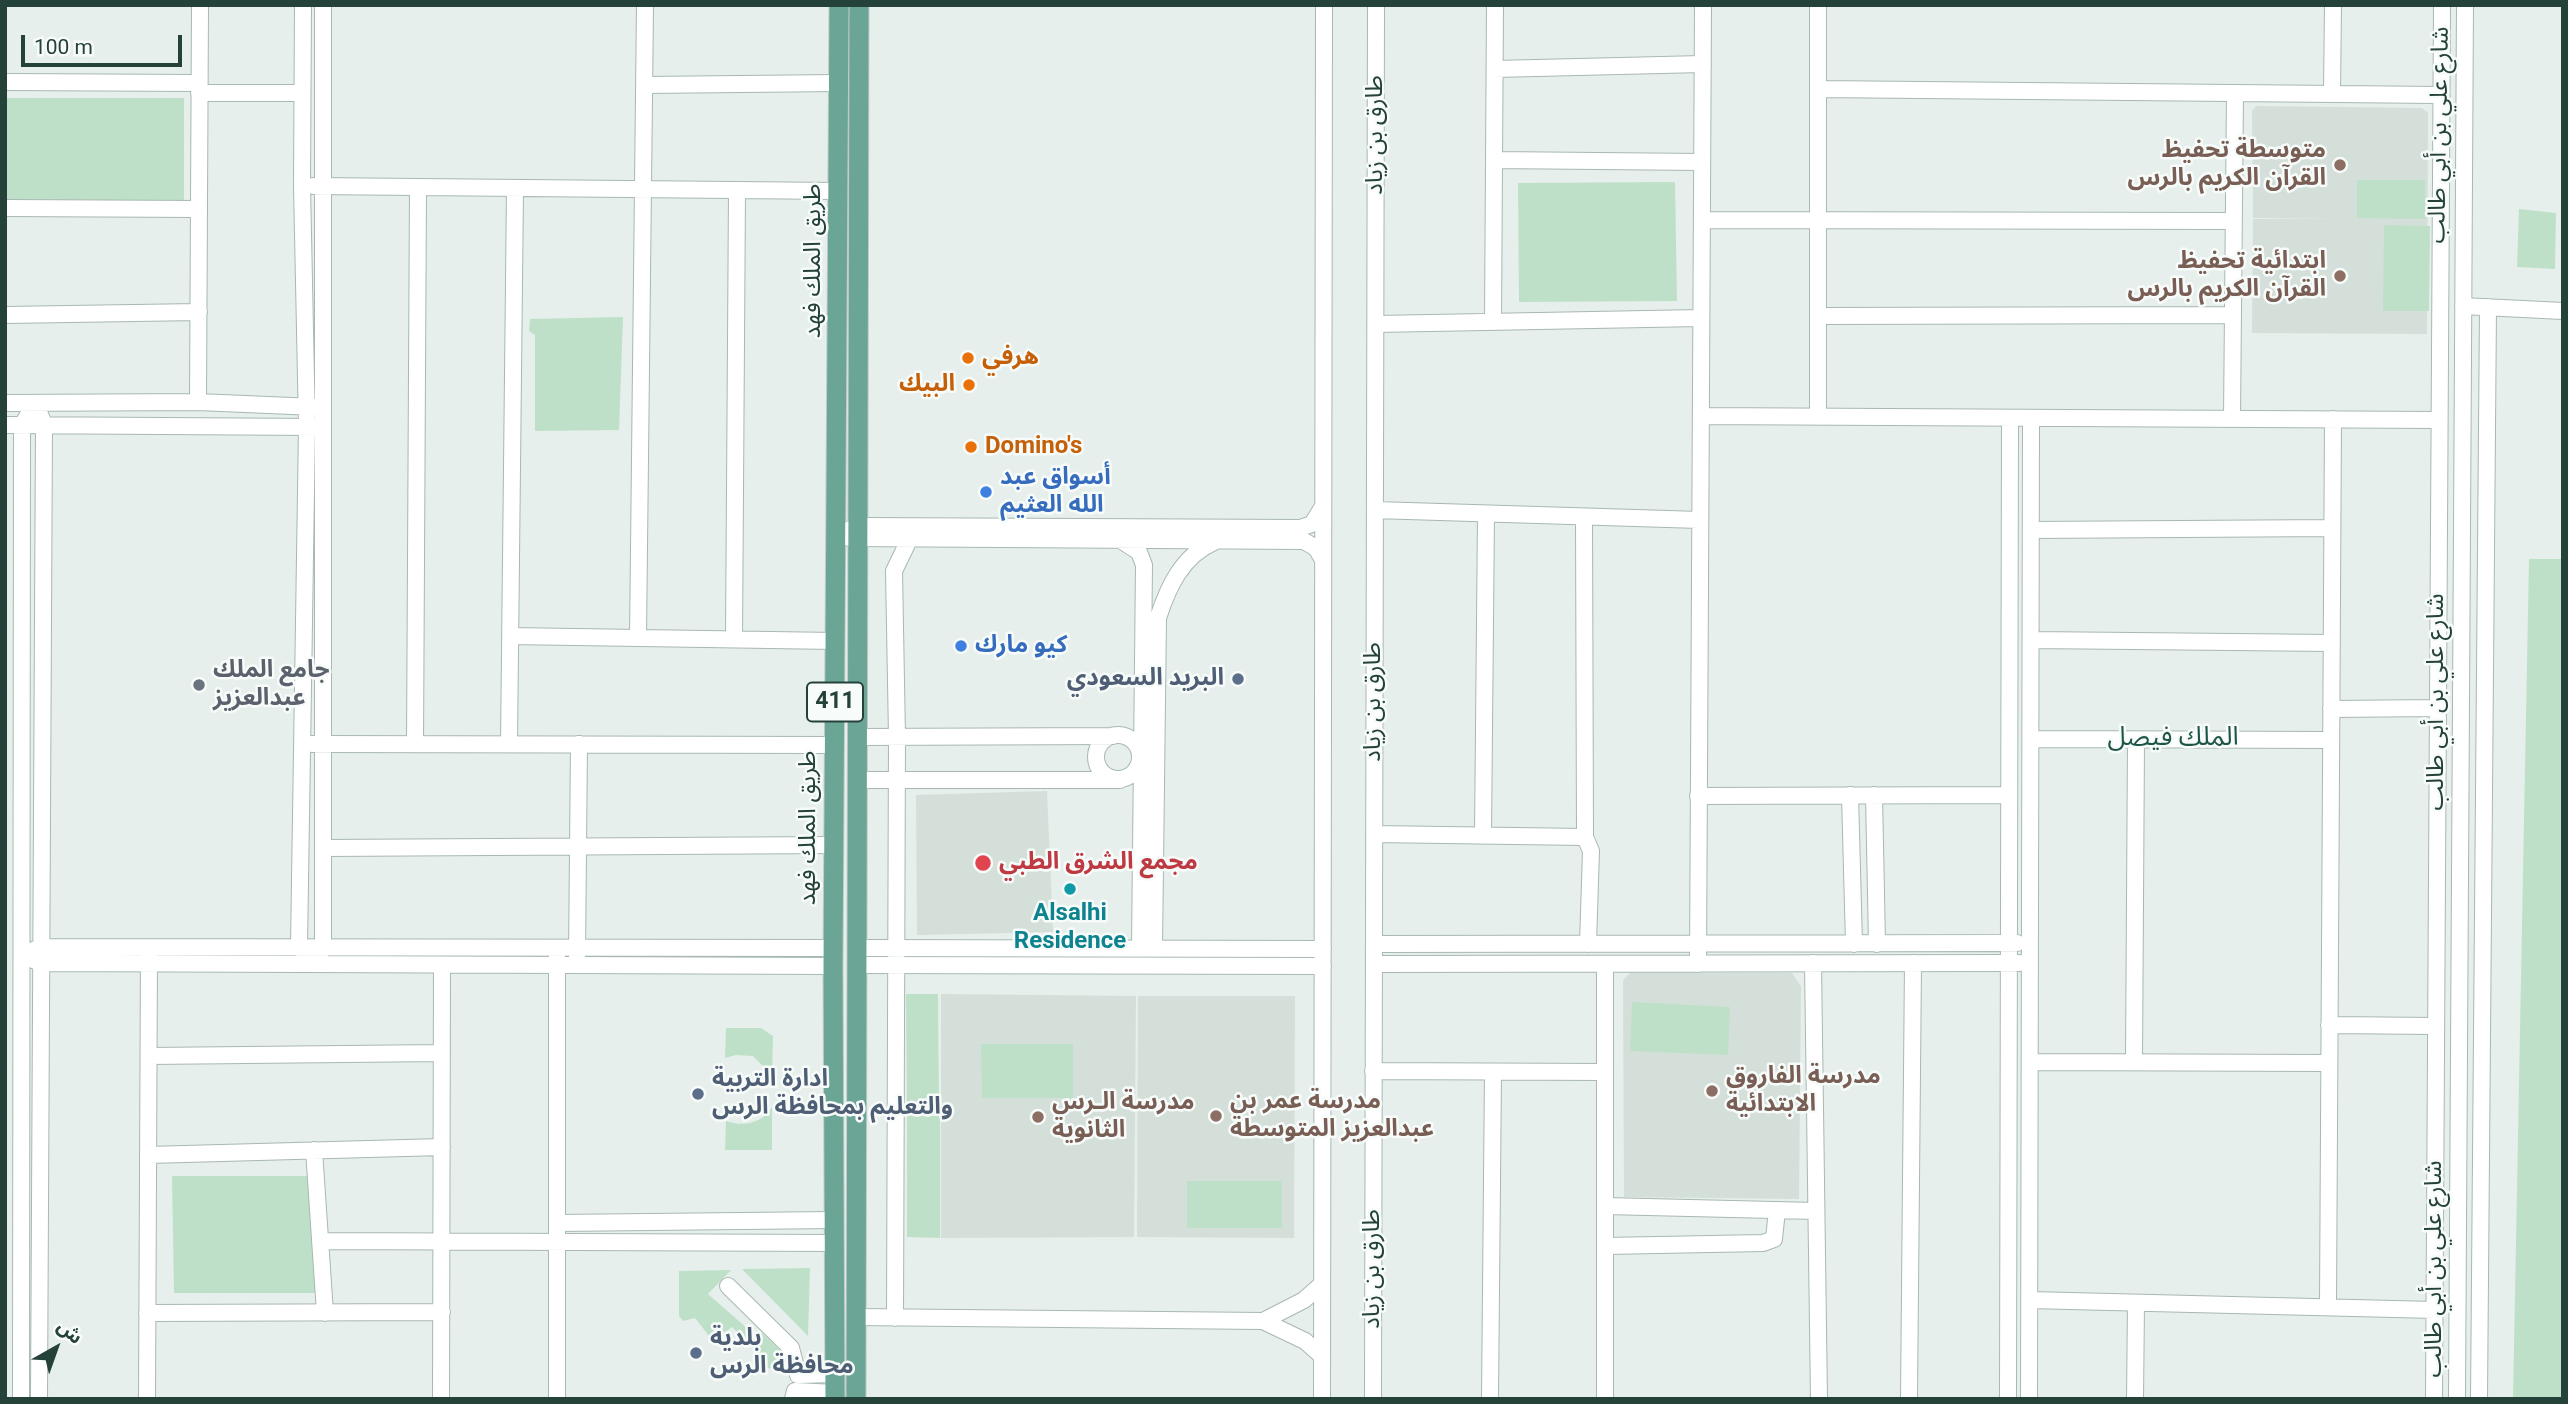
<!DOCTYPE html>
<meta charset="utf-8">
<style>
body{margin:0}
#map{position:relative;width:2568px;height:1404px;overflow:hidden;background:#e6efeb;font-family:Roboto,"Noto Sans Arabic",sans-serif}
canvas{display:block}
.frame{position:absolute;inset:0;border:7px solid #24423a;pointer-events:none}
.north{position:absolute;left:21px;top:1313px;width:70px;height:70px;-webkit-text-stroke:5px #f7fbf9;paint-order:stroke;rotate:40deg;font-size:19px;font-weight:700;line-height:28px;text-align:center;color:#24423a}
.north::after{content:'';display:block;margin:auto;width:24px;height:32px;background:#24423a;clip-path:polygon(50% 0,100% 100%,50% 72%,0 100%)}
.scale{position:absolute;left:21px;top:35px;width:161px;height:32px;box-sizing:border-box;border:4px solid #24423a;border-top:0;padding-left:9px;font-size:21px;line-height:24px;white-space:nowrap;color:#24423a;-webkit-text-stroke:5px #f7fbf9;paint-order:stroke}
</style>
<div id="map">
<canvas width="2568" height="1404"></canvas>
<div class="frame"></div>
<div class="north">ش</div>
<div class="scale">100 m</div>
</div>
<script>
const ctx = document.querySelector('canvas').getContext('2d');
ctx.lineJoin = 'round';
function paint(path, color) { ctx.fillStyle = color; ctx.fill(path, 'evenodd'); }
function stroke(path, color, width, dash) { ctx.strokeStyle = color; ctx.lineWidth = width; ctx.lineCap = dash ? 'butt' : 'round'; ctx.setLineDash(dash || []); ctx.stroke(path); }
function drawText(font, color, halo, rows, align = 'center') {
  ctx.font = font + ' Roboto,"Noto Sans Arabic",sans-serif'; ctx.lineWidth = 5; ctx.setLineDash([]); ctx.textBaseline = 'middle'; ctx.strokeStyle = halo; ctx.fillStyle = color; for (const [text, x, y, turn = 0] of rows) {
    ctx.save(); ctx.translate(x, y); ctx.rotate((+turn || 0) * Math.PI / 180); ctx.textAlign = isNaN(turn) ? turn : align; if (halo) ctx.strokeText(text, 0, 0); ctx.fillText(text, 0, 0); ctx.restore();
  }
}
paint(new Path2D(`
 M2256,106l166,2 6,5 -1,221 -175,-1 1,-114h86l-86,-1 -1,-107z
 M1047,791l6,141 -136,3 -1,-140z
 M1630,973h162l9,13 -2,213 -175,-2 -1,-217z
 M941,994l195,2 -2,241 -193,1z
 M1138,996h157l-1,242 -157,-1z`), '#d4dfda');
paint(new Path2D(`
 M5,98h179v104l-179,-3z
 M2357,180h68v39l-68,-1z
 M1675,182l2,119 -158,1 -1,-119z
 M2519,209l37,4 -1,56 -38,-2z
 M2384,225l46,1 -1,85h-46z
 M623,317l-4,113 -84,1v-96l-6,-4 1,-12z
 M2529,559h34v840h-50z
 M906,994h32l1,112h-32z
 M1632,1002l98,5 -2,48 -98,-4z
 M726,1028h35l12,8 -1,39 -19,-19 -17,-1 -11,3z
 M981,1044h92v54h-91z
 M772,1107v43h-47l1,-29c18,6 35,3 46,-14z
 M907,1115l33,1v122l-33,-1z
 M172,1176h140l8,117h-146z
 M1187,1181h95v47h-95z
 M810,1268l-2,68 -66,-67z
 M731,1270l-23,24 48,42 5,-4 24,23 -3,16 -19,-4 -11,10 -5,-6 12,-10 -5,-6 3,-3 -25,-25 -19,14 -18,-23 -12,3 -4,-5v-45z`), '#bfe0c8');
const minor = new Path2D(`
 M303,5l-1,181 5,240 -8,521 17,17 7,-17v-942
 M1495,69l208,-5
 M5,82l194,1
 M644,85l195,-2
 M1818,89l622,6
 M199,93h103
 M2332,94l1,-89
 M1494,160l208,2
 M313,186l526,5
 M5,208l194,1
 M1702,220l532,1
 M2463,306l100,5
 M5,315l194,-3
 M1818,316l415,-1
 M1493,322l2,-317
 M1376,324l325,-6
 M198,402l2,-397
 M5,403l193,-1 117,5
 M35,403l9,21 -5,975
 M1701,416l737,4
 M1818,417v-412
 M2232,419l3,-326
 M5,425l313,2
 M1375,510l325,10
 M2031,530l301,-2
 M836,535l22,-9 442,2 12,-4 10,-16
 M849,538l455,3 12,7 7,12
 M1122,541l17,11 5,13 -4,383
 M510,636l325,5
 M638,638l7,-633
 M734,639l3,-448
 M2032,640l300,3
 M2331,709l106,-1
 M1096 757a22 22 0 1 1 44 0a22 22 0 1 1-44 0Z
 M857,737l256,-1
 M2031,739l300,1
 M312,744l523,1
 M415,744l3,-557
 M509,744l6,-555
 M857,780h263
 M1850,795l4,149
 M1874,795l3,149
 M1698,796l311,-1
 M1374,834l211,3 -1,-320
 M1483,836l3,-322
 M1585,837l6,14 -3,93
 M323,848l511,-3
 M1374,944l643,-1
 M857,948l466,1
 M1154,948l4,-330c10,-31 24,-62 56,-76
 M31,951l9,-4 793,1
 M577,956l2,-212
 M31,959l9,4 793,3
 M1813,963l6,436
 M1374,964l645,-1
 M1698,964l5,-959
 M857,965l466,1
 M2329,1025l107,1
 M149,1056l293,-3
 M2030,1062l299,1
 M2134,1062l2,-322
 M1373,1071l232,1
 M314,1150l11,163
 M148,1155l294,-8
 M1605,1206l211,5
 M557,1223l277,-3
 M320,1241l514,2
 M1605,1246l158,-3 11,-4 3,-29
 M728,1286l63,62 7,27 37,-1
 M2029,1300l406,10
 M2328,1307l5,-888
 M147,1313l295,-1
 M856,1317l407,4
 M895,1318l2,-581 -3,-166 15,-31
 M1322,1356l-17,-15 -42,-20 41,-21 18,-16
 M21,1399l1,-974 13,-22
 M147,1399l2,-446
 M441,1399l1,-434
 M557,1399v-442
 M793,1399l2,-8 40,2
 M1322,1399l2,-1394
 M1373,1399l3,-1394
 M1490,1399l3,-327
 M1605,1399v-435
 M1909,1399l4,-436
 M2008,1399l2,-981
 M2029,1399l2,-981
 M2135,1399l1,-96
 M2434,1399l8,-1394
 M2457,1399l8,-1394
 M2479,1399l9,-1092`);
const major = new Path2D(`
 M835,1399l-2,-433 6,-961
 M856,1399l3,-1394`);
stroke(minor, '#a8b8b2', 18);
stroke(major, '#c2cac8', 21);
stroke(minor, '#fff', 16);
stroke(major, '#6aa596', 19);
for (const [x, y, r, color] of [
 [2340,165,7,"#8d6e63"],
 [2340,276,7,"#8d6e63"],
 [968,358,7,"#e8710a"],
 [969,385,7,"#e8710a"],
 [971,447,7,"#e8710a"],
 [986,492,7,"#3f7fe0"],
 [961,646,7,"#3f7fe0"],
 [1238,679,7,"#5c6f8a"],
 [199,685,7,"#6b7280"],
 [983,863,9,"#e0444e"],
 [1070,889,7,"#0f9aa8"],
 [1712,1091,7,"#8d6e63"],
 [698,1094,7,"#5c6f8a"],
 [1216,1116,7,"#8d6e63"],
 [1038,1117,7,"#8d6e63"],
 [696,1353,7,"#5c6f8a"]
]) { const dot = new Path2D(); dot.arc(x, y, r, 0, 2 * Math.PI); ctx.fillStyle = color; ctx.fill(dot); stroke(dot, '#f7fbf9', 2.5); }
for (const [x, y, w] of [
 [835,702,56]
]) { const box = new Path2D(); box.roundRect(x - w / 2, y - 19.5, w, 39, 5); ctx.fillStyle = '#f7fbf9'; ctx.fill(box); stroke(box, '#24423a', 2); }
drawText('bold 23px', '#24423a', null, [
 ["411",835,702]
]);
drawText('24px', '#24423a', '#f7fbf9', [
 ["طارق بن زياد",1376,135,-90],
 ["شارع علي بن أبي طالب",2440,135,-89],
 ["طريق الملك فهد",814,261,-90],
 ["طارق بن زياد",1374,702,-90],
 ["شارع علي بن أبي طالب",2437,702,-90],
 ["طريق الملك فهد",809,828,-90],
 ["طارق بن زياد",1373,1269,-90],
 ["شارع علي بن أبي طالب",2435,1269,-90]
]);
drawText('bold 24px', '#785e54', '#f7fbf9', [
 ["متوسطة تحفيظ",2326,151,"right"],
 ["القرآن الكريم بالرس",2326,179,"right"],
 ["ابتدائية تحفيظ",2326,262,"right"],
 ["القرآن الكريم بالرس",2326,290,"right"],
 ["مدرسة الفاروق",1726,1077],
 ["الابتدائية",1726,1105],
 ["مدرسة عمر بن",1230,1102],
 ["عبدالعزيز المتوسطة",1230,1130],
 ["مدرسة الـرس",1052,1103],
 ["الثانوية",1052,1131]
], 'left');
drawText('bold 24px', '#c56008', '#f7fbf9', [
 ["هرفي",982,358],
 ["البيك",955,385,"right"],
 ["Domino's",985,447]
], 'left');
drawText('bold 24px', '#366cbe', '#f7fbf9', [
 ["أسواق عبد",1000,478],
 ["الله العثيم",1000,506],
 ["كيو مارك",975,646]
], 'left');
drawText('bold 24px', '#5b616d', '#f7fbf9', [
 ["جامع الملك",213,671],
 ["عبدالعزيز",213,699]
], 'left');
drawText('bold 24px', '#4e5e75', '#f7fbf9', [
 ["البريد السعودي",1224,679,"right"],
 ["ادارة التربية",712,1080],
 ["والتعليم بمحافظة الرس",712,1108],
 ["بلدية",710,1339],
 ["محافظة الرس",710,1367]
], 'left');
drawText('bold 24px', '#be3a42', '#f7fbf9', [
 ["مجمع الشرق الطبي",999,863]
], 'left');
drawText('bold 24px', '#0d838f', '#f7fbf9', [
 ["Alsalhi",1070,914],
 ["Residence",1070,942]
]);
drawText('26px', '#1f5548', '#f7fbf9', [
 ["الملك فيصل",2173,738]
]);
</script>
